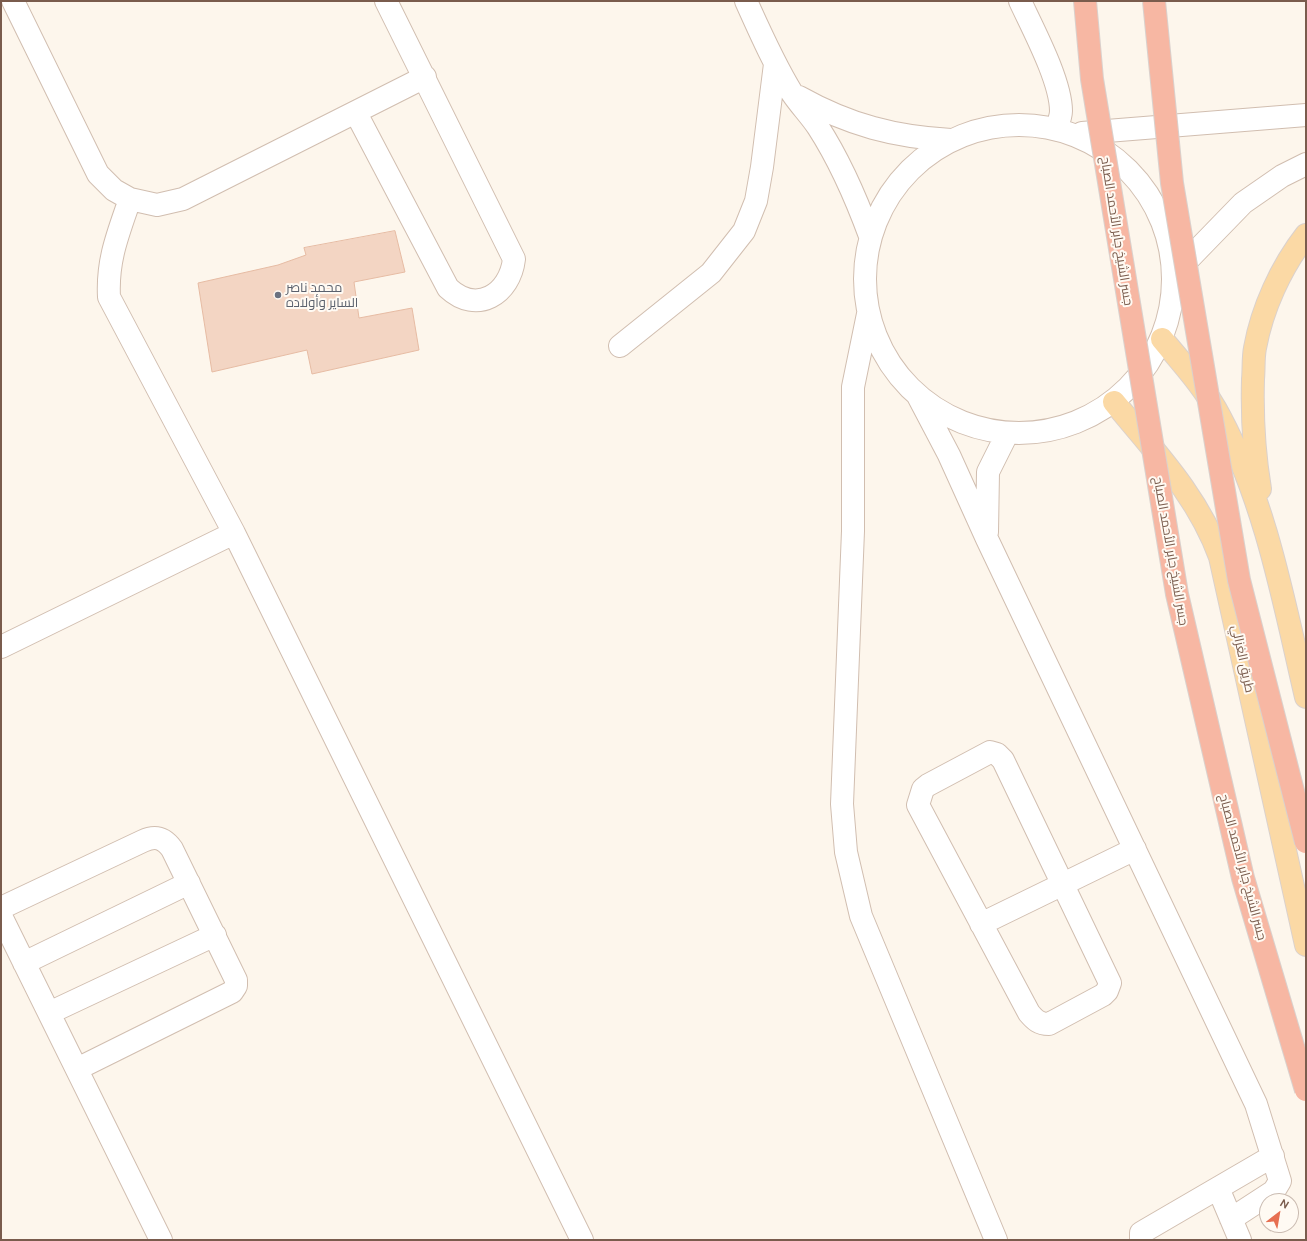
<!DOCTYPE html>
<meta charset="utf-8">
<style>
body{margin:0}
#map{position:relative;width:1307px;height:1241px;overflow:hidden;background:#fdf6ec;font-family:Ubuntu,sans-serif}
canvas{display:block}
.frame{position:absolute;inset:0;border:2px solid #7a5c4d;pointer-events:none}
.north{position:absolute;left:1259px;top:1193px;width:40px;height:40px;box-sizing:border-box;background:#fffaf3;border:1px solid #cabbb1;border-radius:50%;rotate:31deg;font-size:11px;font-weight:700;line-height:16px;text-align:center;color:#7a5c4d}
.north::after{content:'';display:block;margin:auto;width:14px;height:18px;background:#e76f51;clip-path:polygon(50% 0,100% 100%,50% 72%,0 100%)}
</style>
<div id="map">
<canvas width="1307" height="1241"></canvas>
<div class="frame"></div>
<div class="north">N</div>
</div>
<script>
const ctx = document.querySelector('canvas').getContext('2d');
ctx.lineJoin = 'round';
function paint(path, color) { ctx.fillStyle = color; ctx.fill(path, 'evenodd'); }
function stroke(path, color, width, dash) { ctx.strokeStyle = color; ctx.lineWidth = width; ctx.lineCap = dash ? 'butt' : 'round'; ctx.setLineDash(dash || []); ctx.stroke(path); }
function drawText(font, color, halo, rows, align = 'center') {
  ctx.font = font + ' Ubuntu,Cairo,sans-serif'; ctx.lineWidth = 4; ctx.setLineDash([]); ctx.textBaseline = 'middle'; ctx.strokeStyle = halo; ctx.fillStyle = color; for (const [text, x, y, turn = 0] of rows) {
    ctx.save(); ctx.translate(x, y); ctx.rotate((+turn || 0) * Math.PI / 180); ctx.textAlign = isNaN(turn) ? turn : align; if (halo) ctx.strokeText(text, 0, 0); ctx.fillText(text, 0, 0); ctx.restore();
  }
}
const building = new Path2D(`
 M395,231l10,41 -51,10 5,36 53,-10 7,42 -107,24 -5,-24 -95,22 -14,-89 80,-18 28,-10 -2,-7z`);
paint(building, '#f3d5c3');
stroke(building, '#e6bba3', 1);
const minor = new Path2D(`
 M13,1l85,173 16,16 16,9 27,6 26,-6 242,-122
 M746,1c14,31 28,63 46,92 8,12 18,22 26,34 22,34 38,71 52,109
 M1020,1c13,28 41,80 41,110 0,6 -3,13 -5,18
 M799,97c50,28 96,40 152,43
 M356,113l92,175c29,27 62,6 66,-29l-128,-258
 M865 279a154 154 0 1 1 308 0a154 154 0 1 1-308 0Z
 M1082,133l224,-18
 M130,199c-12,35 -23,61 -21,98l125,236 348,707
 M1175,273l68,-70 39,-27 24,-12
 M868,314l-15,73v144l-11,273 4,48 15,64 135,324
 M620,346l91,-73 33,-42 12,-30 6,-34 13,-103
 M918,396l31,59 38,84 269,565 24,77 -6,10 -43,28
 M987,532l1,-60 19,-38
 M1,647l233,-114
 M990,752l7,2 6,6 107,223 -3,8 -4,4 -54,29c-10,0 -14,-4 -20,-11l-111,-208 5,-16 5,-4z
 M1,908l142,-67c13,-6 21,-3 29,8l64,131v6l-4,6 -155,77
 M1,916l160,324
 M981,924l154,-75
 M24,963l165,-80
 M49,1013l166,-78
 M1218,1188l22,52
 M1141,1240v-7l5,-3 127,-74`);
const major = new Path2D(`
 M1162,339c20,24 43,49 58,78 46,86 64,186 86,280
 M1114,402c41,50 84,94 106,155l86,388
 M1260,489c-6,-36 -8,-74 -7,-110 1,-10 0,-21 2,-31 7,-39 26,-81 51,-113`);
stroke(minor, '#d1beb0', 24);
stroke(major, '#dad1cd', 24);
stroke(minor, '#fff', 22);
stroke(major, '#fbd9a5', 22);
const highwayBridge = new Path2D(`
 M1085,1l7,78 85,515 66,284 63,212
 M1154,1l18,182 67,397 67,262`);
stroke(highwayBridge, '#dad1cd', 24, []);
stroke(highwayBridge, '#f7b7a3', 22);
for (const [x, y, r, color] of [
 [278,295,4,"#6b7280"]
]) { const dot = new Path2D(); dot.arc(x, y, r, 0, 2 * Math.PI); ctx.fillStyle = color; ctx.fill(dot); stroke(dot, '#fffaf3', 1.5); }
drawText('13px', '#7a5c4d', '#fffaf3', [
 ["جسر الشيخ جابر الأحمد الصباح",1117,231,81],
 ["جسر الشيخ جابر الأحمد الصباح",1171,551,80],
 ["طريق الغزالي",1243,659,78],
 ["جسر الشيخ جابر الأحمد الصباح",1243,867,75]
]);
drawText('13px', '#5b616d', '#fffaf3', [
 ["محمد ناصر",286,288],
 ["الساير وأولاده",286,303]
], 'left');
</script>
